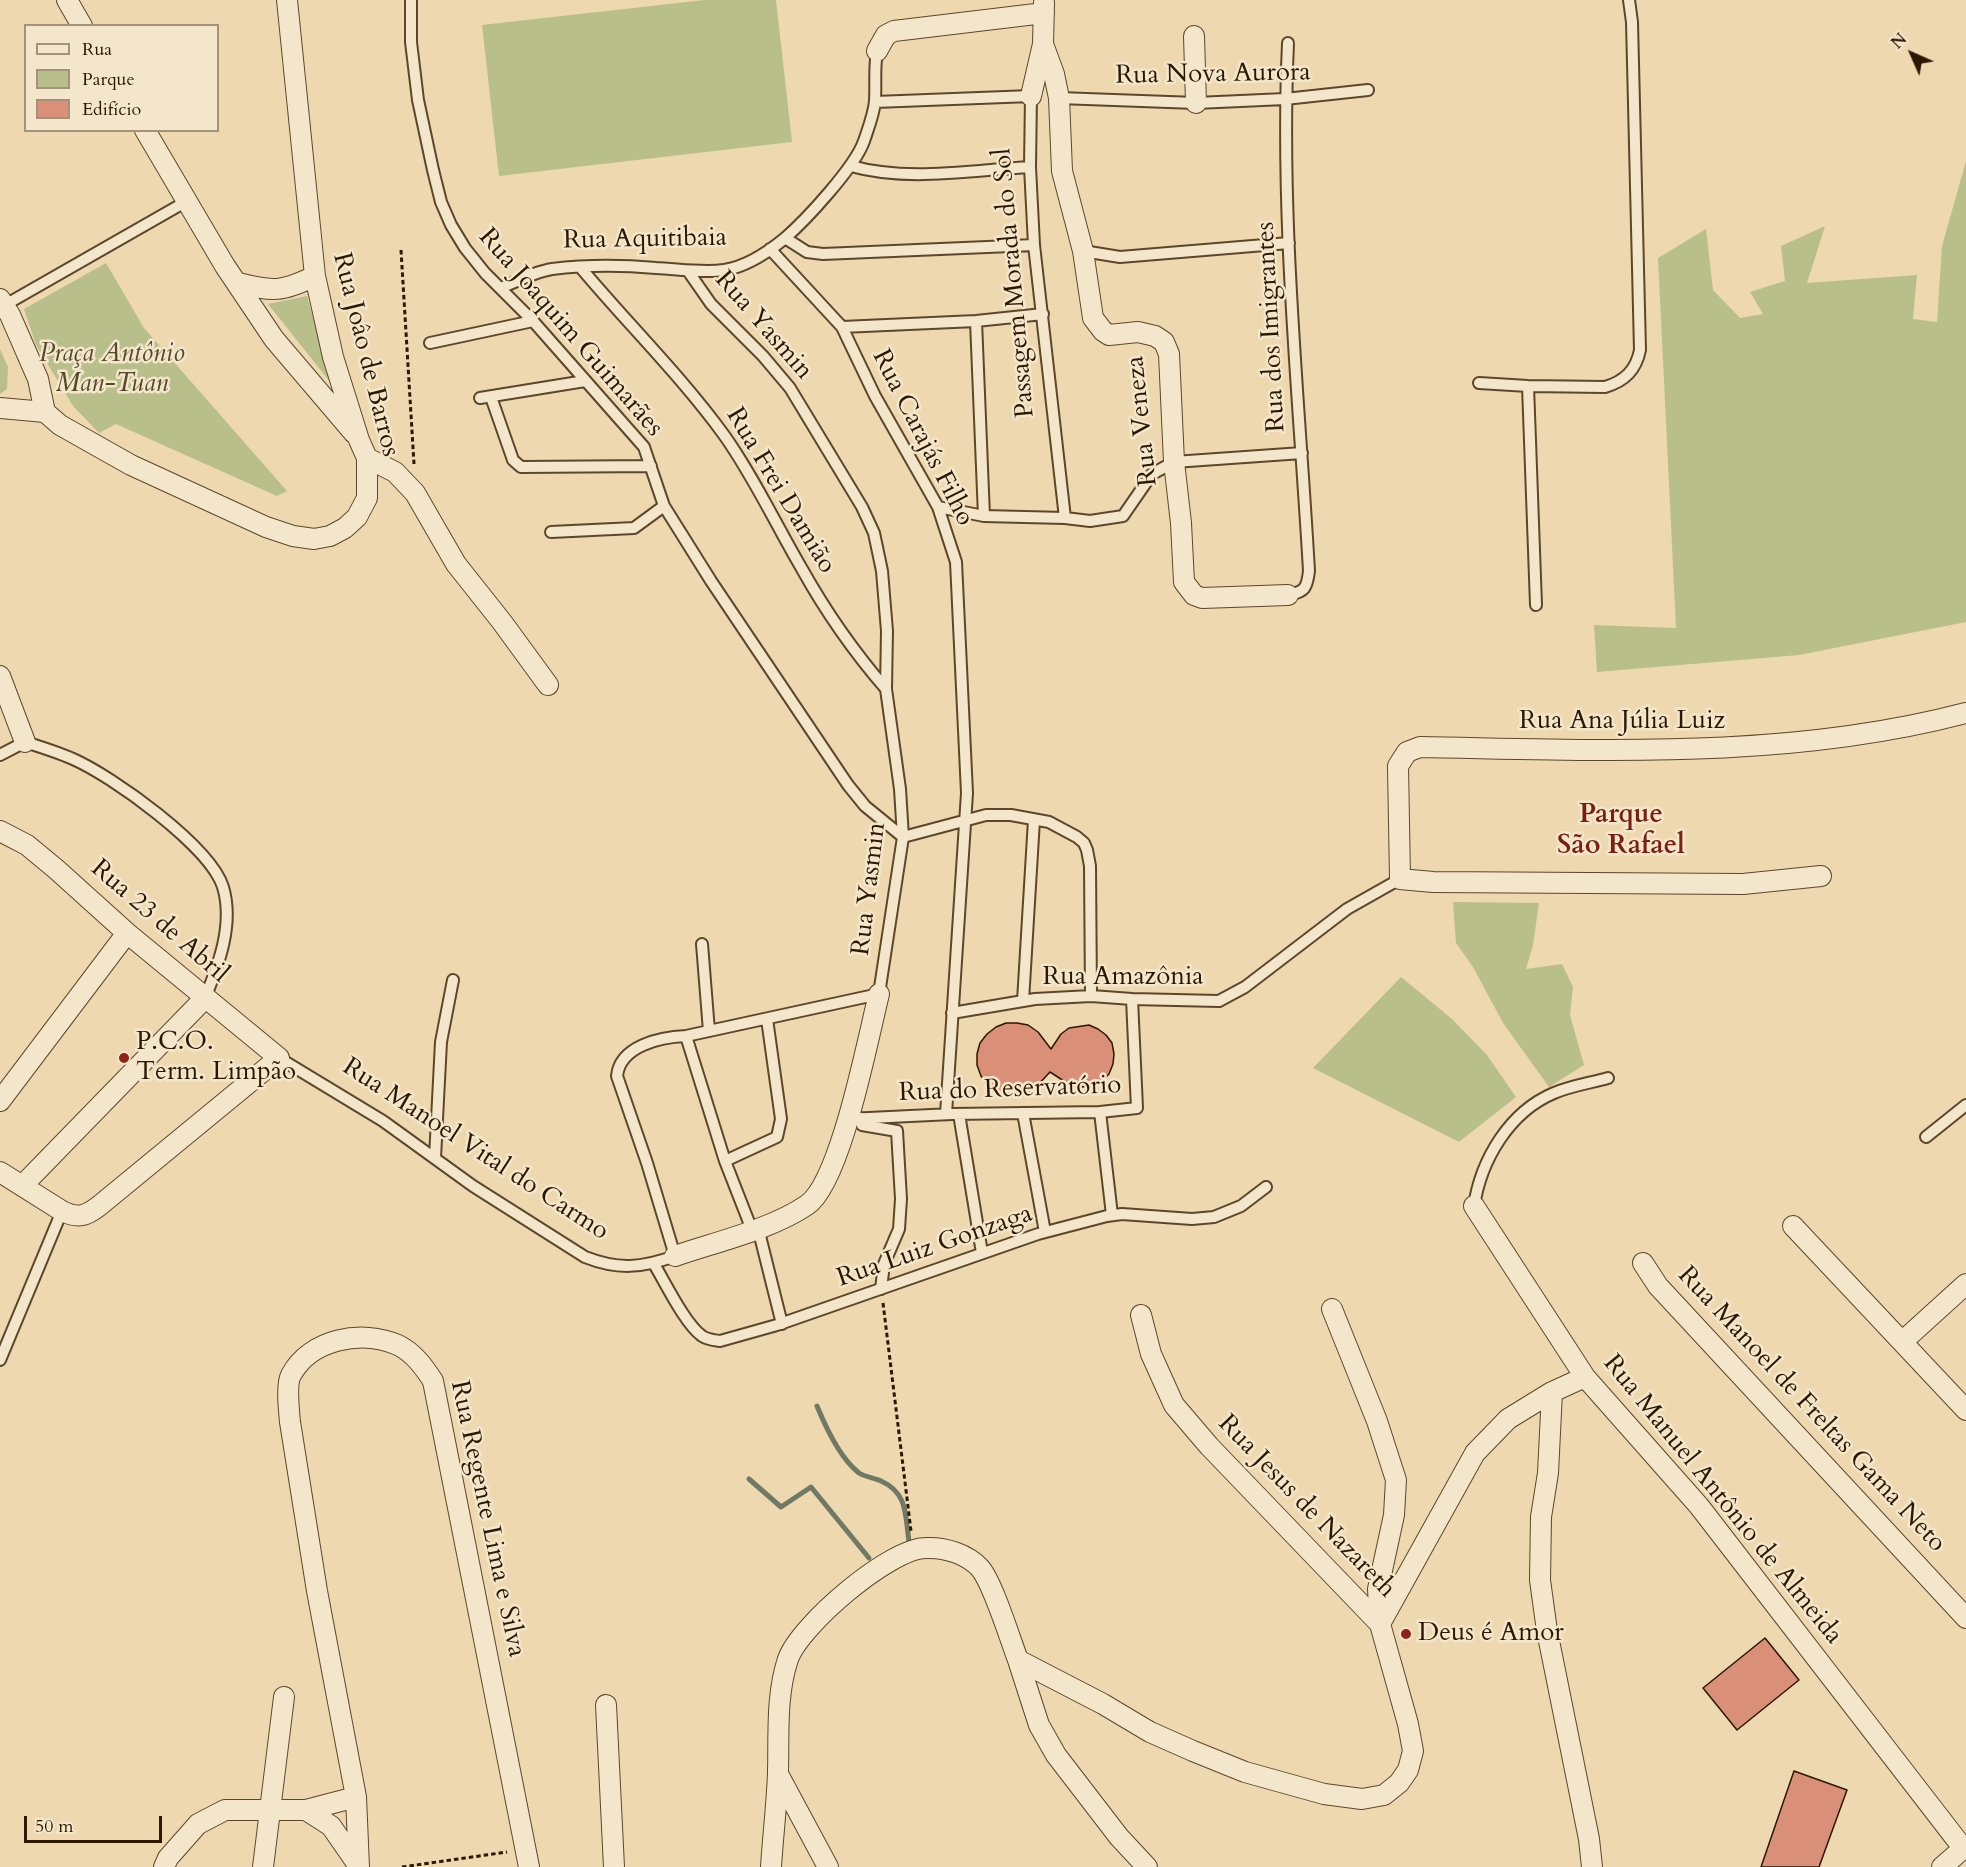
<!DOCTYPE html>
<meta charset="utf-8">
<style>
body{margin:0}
#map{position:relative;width:1966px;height:1867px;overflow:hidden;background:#eed8af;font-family:Cardo,serif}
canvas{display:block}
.legend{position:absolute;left:24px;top:24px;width:195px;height:108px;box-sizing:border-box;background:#f4e6cb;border:2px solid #a4937a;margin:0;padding:8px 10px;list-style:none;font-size:18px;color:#2c1700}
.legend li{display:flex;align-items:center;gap:12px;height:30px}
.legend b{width:30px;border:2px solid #a4937a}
.north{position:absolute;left:1882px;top:24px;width:60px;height:60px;-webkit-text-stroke:4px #f4e6cb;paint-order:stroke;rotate:315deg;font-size:16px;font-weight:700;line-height:24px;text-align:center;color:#2c1700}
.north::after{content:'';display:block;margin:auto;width:21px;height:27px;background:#2c1700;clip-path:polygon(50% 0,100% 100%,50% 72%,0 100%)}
.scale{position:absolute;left:24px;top:1816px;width:138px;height:27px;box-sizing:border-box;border:3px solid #2c1700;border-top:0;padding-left:8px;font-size:18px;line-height:21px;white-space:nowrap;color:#2c1700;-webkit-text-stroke:4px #f4e6cb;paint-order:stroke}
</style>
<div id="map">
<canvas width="1966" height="1867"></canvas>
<ul class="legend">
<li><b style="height:8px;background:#f4e6cb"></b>Rua</li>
<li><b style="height:16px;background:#b9bf8b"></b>Parque</li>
<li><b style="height:16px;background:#d98f78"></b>Edifício</li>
</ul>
<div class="north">N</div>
<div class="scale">50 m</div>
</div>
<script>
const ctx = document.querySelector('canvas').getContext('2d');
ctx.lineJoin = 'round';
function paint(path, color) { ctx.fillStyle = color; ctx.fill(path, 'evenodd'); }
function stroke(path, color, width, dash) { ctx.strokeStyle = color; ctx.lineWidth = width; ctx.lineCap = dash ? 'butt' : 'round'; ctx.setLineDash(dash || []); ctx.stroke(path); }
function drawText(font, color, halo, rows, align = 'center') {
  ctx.font = font + ' Cardo,serif'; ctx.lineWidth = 5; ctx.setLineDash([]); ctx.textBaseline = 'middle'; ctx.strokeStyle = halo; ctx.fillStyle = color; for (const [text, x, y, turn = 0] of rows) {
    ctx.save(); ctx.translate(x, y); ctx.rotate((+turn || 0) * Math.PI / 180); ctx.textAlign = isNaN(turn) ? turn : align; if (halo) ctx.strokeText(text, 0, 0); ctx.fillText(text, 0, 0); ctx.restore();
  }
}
paint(new Path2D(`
 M704,0h72l16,142 -293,34 -17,-151z
 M1966,161v461l-167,33 -202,17 -3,-47 82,3 -18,-370 48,-29 7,61 27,28 23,-4 -13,-22 35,-11 -4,-35 44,-20 -18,57 110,-8 -4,44 24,3 5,-76z
 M106,263l38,65 143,163 -10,5 -161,-72 -17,9 -26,-27 -37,-61 -12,-36z
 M307,296l24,87 -63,-79z
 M0,349l8,18 -1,22 -7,5z
 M1453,902l86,1 -6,42 -7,24 36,-5 11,23 -3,28 14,50 -35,22 -46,-64 -30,-56 -17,-24z
 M1401,977l51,42 35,36 29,42 -57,45 -146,-74z`), '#b9bf8b');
stroke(new Path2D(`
 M817,1406c9,22 24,53 42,67 6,4 16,5 22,8 27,12 24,34 28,60
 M749,1479l32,28 30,-20 58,71`), '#6f7964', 5);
const building = new Path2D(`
 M1006,1023h11l11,2 10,7 13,17 10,-15 8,-6 20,-3 9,4 8,6 6,8 2,11 -1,10 -4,10 -8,8 -10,4 -10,1 -11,-2 -20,-13 -15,16 -11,6 -13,1 -12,-2 -11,-7 -7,-10 -4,-11v-11l3,-11 7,-9 9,-7z
 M1765,1638l34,42 -62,50 -34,-42z
 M1794,1771l53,19 -28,77h-58z`);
paint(building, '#d98f78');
stroke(building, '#2c1700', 1.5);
const lane = new Path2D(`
 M411,0v42l7,58 15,70 8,32 10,23 14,23 20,25 48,48 111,126 20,59 47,75 137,204 17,21 38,31 83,-22h25l38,7 28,15 7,6 3,7 3,16 1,130
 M1288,43c-8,176 11,353 21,528 -2,17 -4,21 -21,24
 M1059,98l137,5 89,-4 83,-9
 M875,102l156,-6 -1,71 4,78 31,273
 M851,166c56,16 121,4 179,1
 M785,238l22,14 16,2 211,-9
 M770,249l72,78 33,69 63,111 18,55 11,231 -21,321
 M1083,251l37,6 169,-14
 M581,268c47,56 100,108 143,167 30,42 52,90 78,134 24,43 52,83 84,120
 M501,288c16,-7 33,-16 51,-19 33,-4 70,-4 104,-1 23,1 46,5 68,2 22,-3 44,-18 60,-31 22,-19 71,-72 80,-98 4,-12 10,-27 11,-40 1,-17 -1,-33 2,-50
 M5,305l182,-104
 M976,321l8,195
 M842,327l134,-6 67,-7
 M430,343l103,-22
 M1479,383l49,3 77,1c20,-6 31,-17 35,-37l-8,-328 -3,-22
 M1528,386l8,219
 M491,397l22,63 8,7 130,-1
 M480,398l105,-17
 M938,507l46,9 81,2 25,3 33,-5 29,-42 22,-12 128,-9
 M551,532l83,-4 30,-22
 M0,755l25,-13c16,5 32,10 48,17 39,17 137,87 150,128 11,37 -4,77 -18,111
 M702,944l7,87
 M1023,1001l11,-181
 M952,1013l83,-14 56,-3 41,3 87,2 26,-14 102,-78 53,-30
 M686,1036l39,125 27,69
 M279,1058l104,63 90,65 112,71c33,13 57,11 90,-1l-28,-93 -30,-87c3,-30 43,-39 69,-40l193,-42 24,-157 -3,-48 -14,-100 1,-58 -5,-60 -8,-38 -12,-26 -72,-119 -27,-32 -52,-52 -23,-33
 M1100,1112l12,103
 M1023,1113l22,119
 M959,1114l23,139
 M862,1118v7l35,6 4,68 -2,30 -15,35 -3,25
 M848,1119l104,-5 148,-2 37,-4 -5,-109
 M1926,1137l40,-32
 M435,1158l6,-116 12,-62
 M725,1161l52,-24 4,-18 -14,-100
 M1474,1206c7,-46 35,-94 80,-113 16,-7 36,-10 54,-15
 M758,1228l24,96
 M654,1264c11,18 31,60 48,72 6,4 11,4 18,5l57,-16 261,-91 69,-18 15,-2 70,5 22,-2 27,-11 25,-19
 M0,1360l62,-149`);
const street = new Path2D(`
 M67,0l15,26
 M1194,36l2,67
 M1043,44l11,30 5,24 3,73 21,80 10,67 10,13 6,4 29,-3 17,4 9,6 5,12 5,108 7,61 3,59 10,13 8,3 86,-3
 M877,51l9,-16 8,-4 150,-18
 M1031,96l12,-52 1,-41
 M145,130l80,136 49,73 80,94
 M238,283c35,9 44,9 77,-7
 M0,299l10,16 28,64 7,33
 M0,408l45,4 15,13 71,40 135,62 27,9 21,3 16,-3 15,-8 12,-11 10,-19v-40l-8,-18 -26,-83 -18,-81 -28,-276
 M367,458l28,14 20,21 41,71 46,58 46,63
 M0,676l25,66
 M0,831l27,14 29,24 71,64 152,125 -180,148c-13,10 -21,13 -37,5l-62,-39
 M1821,876l-78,8 -310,-2 -33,-3 -2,-113 9,-14 13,-5c182,3 367,13 546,-34
 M0,1101l127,-168
 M22,1186l183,-188
 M1474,1206l111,171 114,129 264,342 3,1
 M1793,1226l173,184
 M675,1256c41,-14 97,-27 132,-51 34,-23 61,-168 72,-211
 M1643,1263l15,23 308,332
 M1332,1309l45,112 19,59 -2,35 -16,74 2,35
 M1903,1341l63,-57
 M1585,1377l-33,15 -4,81 -7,44 -1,63 7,51 42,208 3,28
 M1380,1624l95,-171 33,-34 44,-27
 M1018,1660l21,65 17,30 63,82 28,30
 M606,1705l8,162
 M778,1774l50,93
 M306,1810l25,16 27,39
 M164,1867l4,-9 30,-34 27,-14h81l50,-13
 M263,1867l21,-170
 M359,1867l-3,-70 -39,-206 -27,-169c-1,-11 -4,-38 1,-47 19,-36 71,-46 107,-30 16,8 26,22 35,36l96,486
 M771,1867c2,-32 6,-64 7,-95 1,-38 -2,-77 10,-113 12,-34 102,-111 138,-111 19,-1 41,6 54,20 13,15 30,71 38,92l85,44 47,28 43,19 52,21 79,22 38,5 22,-4 15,-12 9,-13 5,-19 -5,-27 -28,-100 -171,-178 -35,-41 -23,-51 -10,-39
 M1942,1867l24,-21`);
stroke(lane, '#5c472c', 14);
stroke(street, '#5c472c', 22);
stroke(new Path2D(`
 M401,250l13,214
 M883,1303l28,228
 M402,1867l105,-15`), '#2c1700', 3, [4.5, 3]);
stroke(lane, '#f4e6cb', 10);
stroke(street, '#f4e6cb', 20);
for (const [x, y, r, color] of [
 [124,1058,6,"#8f2418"],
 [1406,1634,6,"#8f2418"]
]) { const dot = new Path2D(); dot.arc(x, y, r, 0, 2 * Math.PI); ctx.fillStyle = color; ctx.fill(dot); stroke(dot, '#f4e6cb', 2); }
drawText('26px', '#2c1700', '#f4e6cb', [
 ["Rua Nova Aurora",1213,75,-1],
 ["Rua Aquitibaia",645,240,-1],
 ["Passagem Morada do Sol",1015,283,-95],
 ["Rua Yasmin",763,326,49],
 ["Rua dos Imigrantes",1272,327,-93],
 ["Rua Joaquim Guimarães",570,333,49],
 ["Rua Joâo de Barros",365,355,76],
 ["Rua Veneza",1143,421,-96],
 ["Rua Carajás Filho",922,438,63],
 ["Rua Frei Damião",780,491,59],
 ["Rua Ana Júlia Luiz",1622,722],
 ["Rua Yasmin",870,889,-83],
 ["Rua 23 de Abril",159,922,41],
 ["Rua Amazônia",1123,978],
 ["Rua do Reservatório",1010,1090,-2],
 ["Rua Manoel Vital do Carmo",475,1150,33],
 ["Rua Luiz Gonzaga",935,1247,-19],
 ["Rua Manoel de Freltas Gama Neto",1811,1410,47],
 ["Rua Manuel Antônio de Almeida",1722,1500,51],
 ["Rua Jesus de Nazareth",1306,1507,46],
 ["Rua Regente Lima e Silva",487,1519,78]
]);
drawText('italic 26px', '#56492a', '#f4e6cb', [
 ["Praça Antônio",112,355],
 ["Man-Tuan",112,385]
]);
drawText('26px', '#2c1700', '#f4e6cb', [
 ["P.C.O.",136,1043],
 ["Term. Limpão",136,1073],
 ["Deus é Amor",1418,1634]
], 'left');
drawText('bold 27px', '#7a1f14', '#f4e6cb', [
 ["Parque",1621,816],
 ["São Rafael",1621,847]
]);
</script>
